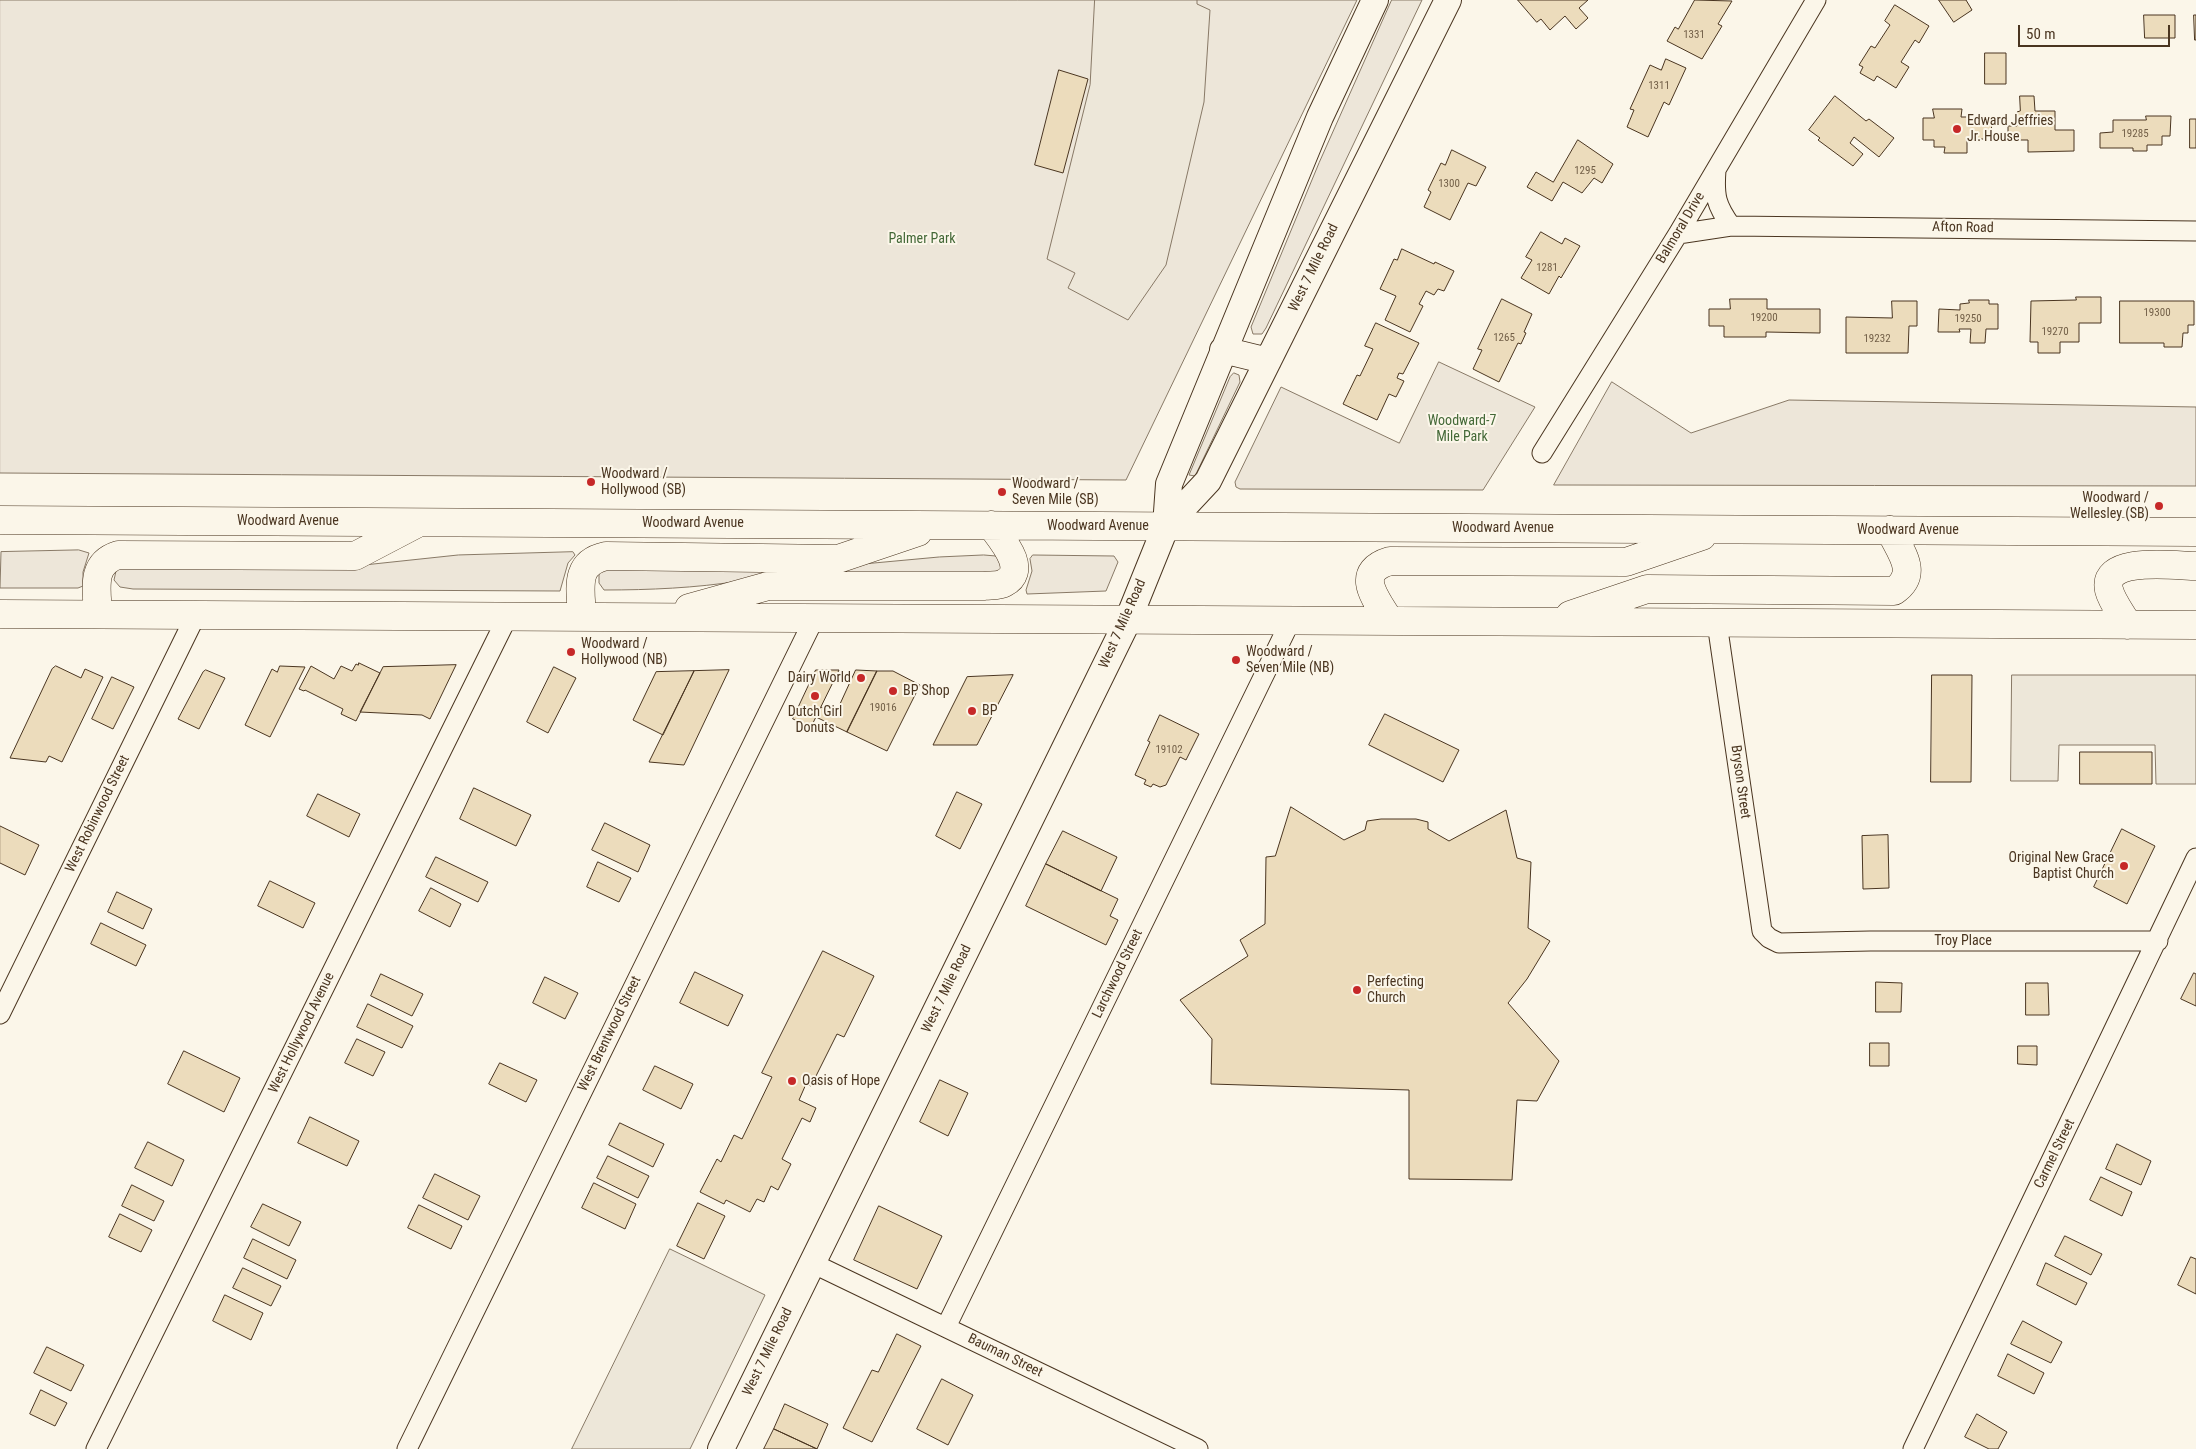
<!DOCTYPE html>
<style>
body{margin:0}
#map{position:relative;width:2196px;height:1449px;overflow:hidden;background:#fbf6e9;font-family:"Roboto Condensed",sans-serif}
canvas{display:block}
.scale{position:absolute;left:2018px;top:25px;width:152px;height:22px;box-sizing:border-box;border:2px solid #4a3520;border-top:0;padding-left:6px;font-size:15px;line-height:18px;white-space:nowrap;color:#4a3520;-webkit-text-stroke:4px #fbf6e9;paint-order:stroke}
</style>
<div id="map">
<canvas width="2196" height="1449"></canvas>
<div class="scale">50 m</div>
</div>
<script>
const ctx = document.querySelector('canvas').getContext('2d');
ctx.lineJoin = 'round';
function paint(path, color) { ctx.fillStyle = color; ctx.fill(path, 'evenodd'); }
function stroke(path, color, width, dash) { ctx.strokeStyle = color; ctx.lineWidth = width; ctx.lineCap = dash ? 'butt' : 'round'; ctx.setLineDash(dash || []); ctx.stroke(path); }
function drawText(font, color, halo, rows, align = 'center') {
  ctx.font = font + ' "Roboto Condensed",sans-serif'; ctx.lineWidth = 4; ctx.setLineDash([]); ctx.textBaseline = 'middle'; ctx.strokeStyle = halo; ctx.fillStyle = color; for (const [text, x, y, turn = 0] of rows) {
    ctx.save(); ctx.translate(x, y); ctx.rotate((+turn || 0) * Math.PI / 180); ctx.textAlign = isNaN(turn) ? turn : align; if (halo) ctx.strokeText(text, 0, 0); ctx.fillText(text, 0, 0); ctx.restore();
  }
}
const green = new Path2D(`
 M0,0h1357l-231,480 -1126,-7z
 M1392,0h30l-156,328 -4,6h-9l-2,-7 68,-164z
 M1439,362l96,45 -52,83 -243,-1 -4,-2 -1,-5 46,-95 118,56z
 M1234,373l5,2 1,7 -45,94 -6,-1 41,-98z
 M1612,382l79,51 98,-33 407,7v79l-642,-1z
 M79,550l10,3 -6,19v14l-5,2h-78l1,-36z
 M573,552l2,3 -7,8 -8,28 -427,-2 -13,-2 -6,-7 2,-9 4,-6h244l94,-10z
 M984,555l12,1 5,6v8l-6,8 -255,3c-45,7 -90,9 -136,9l-5,-7v-11l8,-6 256,-2 76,-7z
 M1033,555l81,1 4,6 -12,29 -79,3 -1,-4 6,-19 -2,-12z`);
paint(green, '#ede6d9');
stroke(green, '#887966', 1);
const parking = new Path2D(`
 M1095,0h102v4l13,6 -6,92 -38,163 -38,55 -60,-32 7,-15 -28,-14 43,-174z
 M2012,675h184v109h-40l-1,-39h-96l-1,36h-47z
 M670,1249l95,46 -75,154h-118z`);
paint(parking, '#ede7d9');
stroke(parking, '#887966', 1);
const building = new Path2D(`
 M1518,0h70l-9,8 9,10 -12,11 -11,-13 -15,14 -9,-11 -4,3z
 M1695,0l37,1 -14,23 4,2 -20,33 -35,-18 8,-14 3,2z
 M1939,0h27l6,10 -18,12z
 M1895,5l34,21 -10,17 -4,-3 -14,22 8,5 -13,21 -19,-12 -3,5 -14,-8 3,-6 -4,-2 12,-19 4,2 15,-23 -5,-4z
 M2144,15h31v23h-30z
 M2194,15h2v25h-1z
 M1985,53h21v31h-21z
 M1666,59l20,9 -17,37 -5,-3 -16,35 -21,-10 7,-17 -4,-1 20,-44 11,5z
 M1059,70l29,9 -25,94 -28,-8z
 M1835,96l31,25 3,-2 25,19 -15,19 -25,-20 -4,6 13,11 -10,12 -35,-26 2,-2 -11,-8z
 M2020,96h14l1,15h20v19h19v21l-46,1v-12h-20v-14h9v-14l3,-1z
 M1933,109h29l-1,8h31l-1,22h-24v14h-23l1,-6h-11v-7h-11v-22h11z
 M2146,116h25l-1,20h-8v9h-15v6h-14v-3h-33v-15l13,-1v-12h33z
 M2190,119h6v29h-6z
 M1578,140l35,24 -11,19 -8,-5 -12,15 -19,-11 -11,19 -25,-14 9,-15 17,10z
 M1452,150l34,17 -10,19 -8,-3 -18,37 -26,-13 7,-15 -3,-2 13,-27 4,2z
 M1541,232l21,12 3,-6 15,8 -19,32 -2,-2 -10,18 -28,-16 11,-18 -6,-3z
 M1402,249l32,15 1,-2 19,9 -10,20 -6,-2 -4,6 -8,-4 -7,13 4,2 -13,26 -25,-12 11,-24 -16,-7 14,-30 3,1z
 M2076,297h25v26h-22v19h-19v11h-22v-11h-8l1,-41 45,-1z
 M1502,299l30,15 -8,18 2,1 -5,11 -3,-1 -19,39 -26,-13 9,-19 -4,-1z
 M1730,299h37v10h53v24l-54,-1v5h-42v-11h-15v-17h21z
 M1969,300h20v4h9v25h-12l-1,14h-15l1,-14h-12l1,3h-22l1,-23 21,1v-6l9,-1z
 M1892,301h25v25h-8l-1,27h-62v-36l46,1z
 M2120,301h74v24h-6v8h-5l-1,14h-18v-4h-44z
 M1376,323l43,20 -16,31 -4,-1 -2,5 7,3 -8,16 -7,-3 -12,26 -34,-16 14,-29 3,1 13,-27 -8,-3z
 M359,663l21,10 -24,48 -15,-7 2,-5 -38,-19 -1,1 -5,-2 12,-23 23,13 7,-13 11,5 4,-7 2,1z
 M456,665l-26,54 -8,-4 -62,-3 23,-45z
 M56,666l25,12 4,-9 18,8 -41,85 -13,-6 -3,6 -36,-4 42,-89z
 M280,666l25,1 -35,70 -25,-12 27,-56 5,3z
 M554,667l22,11 -28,55 -21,-11z
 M206,670l19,8 -26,51 -21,-10 25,-47z
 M729,670l-45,95 -35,-3 45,-91z
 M816,670h23l-28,57 -18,-8z
 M856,670l21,1 -30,61 -31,-15 5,-10 14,7z
 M694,671l-31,64 -30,-15 23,-48z
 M877,671h16l27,14 -33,66 -40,-19z
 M1013,675l-36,70h-44l34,-68z
 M1932,675h40l-1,107h-40z
 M112,677l22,10 -21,42 -21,-10z
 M1385,714l74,36 -16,32 -74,-37z
 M1160,715l39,19 -13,26 -6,-3 -14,28 -6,2 -7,-3 -2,3 -7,-3 2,-4 -11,-5 15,-33 -2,-1z
 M2080,752h72v32h-72z
 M474,788l57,27 -15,31 -56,-27z
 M957,792l25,12 -22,45 -24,-13z
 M318,794l42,20 -11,23 -42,-21z
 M1291,807l53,33 21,-10 2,-9 14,-2h35l12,3v7l21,12 57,-31 11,48 14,4 -3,66 22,13 -23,38 -19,24 51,58 -22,40 -20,-1 -5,80 -103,-1v-89l-198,-6 1,-45 -32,-39 68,-44 -8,-16 25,-16 1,-67 9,-1z
 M605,823l45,22 -12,27 -46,-22z
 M0,826l39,19 -14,30 -25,-12z
 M2122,829l33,17 -28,58 -33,-17z
 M1063,831l54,26 -16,34 -55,-27z
 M1888,835l1,53 -26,1 -1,-53z
 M436,857l52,25 -10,20 -52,-25z
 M598,862l33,16 -12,24 -32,-15z
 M1046,864l72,35 -8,17 8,4 -12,25 -80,-39z
 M270,881l45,22 -12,25 -45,-22z
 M431,888l30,16 -11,23 -31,-16z
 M117,892l35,17 -9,20 -35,-17z
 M101,923l45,22 -10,21 -45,-22z
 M823,951l51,25 -30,61 -7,-3 -26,52 -5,-2 -7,16 17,8 -6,14 -8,-4 -20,41 9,5 -13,26 -7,-4 -7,16 -7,-3 -7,13 -24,-12 -2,4 -24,-12 17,-33 4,3 13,-27 8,4 30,-62 -10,-4z
 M695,972l48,23 -15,31 -48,-23z
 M2194,973l2,1v32l-15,-7z
 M381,974l42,20 -11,22 -41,-20z
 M545,977l33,16 -13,26 -32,-16z
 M1876,982l26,1 -1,29h-25z
 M2026,983h22l1,32h-23z
 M368,1004l45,22 -11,22 -45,-21z
 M357,1039l28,13 -12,24 -28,-13z
 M1870,1043h19v23h-19z
 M2018,1046h19v19l-19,-1z
 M184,1051l56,27 -16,34 -56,-28z
 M500,1063l37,17 -11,22 -37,-18z
 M655,1066l38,18 -12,25 -38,-19z
 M940,1080l28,13 -20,43 -28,-14z
 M310,1117l49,24 -12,25 -49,-23z
 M620,1123l44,21 -11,23 -44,-22z
 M148,1142l36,18 -12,26 -37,-18z
 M2117,1144l34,17 -10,24 -35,-16z
 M608,1156l41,20 -11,22 -41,-20z
 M435,1174l45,22 -12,24 -45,-22z
 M2101,1177l31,15 -10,24 -32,-16z
 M594,1183l42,21 -11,25 -43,-21z
 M132,1185l32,16 -10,20 -32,-15z
 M698,1203l27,13 -21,43 -27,-13z
 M263,1204l38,18 -12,24 -38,-19z
 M419,1205l43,21 -11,23 -43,-21z
 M879,1206l63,30 -25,53 -63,-29z
 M120,1214l32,16 -11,22 -32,-15z
 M2065,1236l37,18 -11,21 -36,-19z
 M253,1239l43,21 -9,19 -43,-21z
 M2191,1257l5,2v35l-18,-9z
 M2046,1263l41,20 -11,22 -39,-20z
 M243,1268l38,18 -10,20 -38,-18z
 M225,1295l38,18 -12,27 -38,-19z
 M2023,1321l39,21 -11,21 -40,-19z
 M897,1334l24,12 -49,96 -29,-14 29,-58 6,2z
 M47,1347l37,18 -13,26 -37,-18z
 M2008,1354l36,19 -10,21 -36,-18z
 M942,1379l31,16 -25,50 -31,-16z
 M41,1390l26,13 -12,23 -25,-12z
 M785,1404l43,20 -11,25 -43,-20z
 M1977,1414l30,18 -9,17h-9l-24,-12z
 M774,1429l43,20h-53z`);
paint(building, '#ecdcbc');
stroke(building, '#4a3520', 1);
const street = new Path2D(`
 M1716,170c-2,26 0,35 15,56
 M1678,234l53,-8 465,5
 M1542,453l136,-219 138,-234
 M1717,623l45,308 7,7 10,5 91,-2h288
 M0,1014l196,-399
 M812,1263l386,186
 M946,1327l345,-707
 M96,1449l412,-833
 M407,1449l407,-830
 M1913,1449l283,-591`);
const secondary = new Path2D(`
 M1223,350l45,11
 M1166,526l42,-45 240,-481
 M721,1449l407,-829 38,-94 3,-42 151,-367 55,-117`);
const primary = new Path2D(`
 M0,520l2196,12
 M689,608l79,-22h216c6,-1 15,0 20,-3 26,-13 -4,-45 -13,-58
 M0,614l2196,11
 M98,614c-1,-24 -8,-50 20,-59l237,1 63,-33
 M1570,615l77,-26 247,2c26,-18 6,-39 -4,-61
 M582,616c-1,-26 -9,-53 24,-60l232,3 80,-27
 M1389,620c-13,-21 -36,-48 1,-59l236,1 76,-26
 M2128,625c-6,-11 -16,-23 -19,-35 -8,-35 68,-24 87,-24`);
stroke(street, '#4a3520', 21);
stroke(secondary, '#4a3520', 28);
stroke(primary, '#4a3520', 29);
stroke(street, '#fbf6e9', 19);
stroke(secondary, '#fbf6e9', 26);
stroke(primary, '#fbf6e9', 28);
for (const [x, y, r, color] of [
 [1957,129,5,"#c62828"],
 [591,482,5,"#c62828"],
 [1002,492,5,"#c62828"],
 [2159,506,5,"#c62828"],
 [571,652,5,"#c62828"],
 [1236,660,5,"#c62828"],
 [861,678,5,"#c62828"],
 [893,691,5,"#c62828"],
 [815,696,5,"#c62828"],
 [972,711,5,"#c62828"],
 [2124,866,5,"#c62828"],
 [1357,990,5,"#c62828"],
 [792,1081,5,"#c62828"]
]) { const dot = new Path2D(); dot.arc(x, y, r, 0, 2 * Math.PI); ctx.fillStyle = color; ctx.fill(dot); stroke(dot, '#fbf6e9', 2); }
drawText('11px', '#725f47', null, [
 ["1331",1694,35],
 ["1311",1659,86],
 ["19285",2135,134],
 ["1295",1585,171],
 ["1300",1449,184],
 ["1281",1547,268],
 ["19300",2157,313],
 ["19200",1764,318],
 ["19250",1968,319],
 ["19270",2055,332],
 ["1265",1504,338],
 ["19232",1877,339],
 ["19016",883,708],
 ["19102",1169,750]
]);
drawText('14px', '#4a3520', '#fbf6e9', [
 ["Edward Jeffries",1967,121],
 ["Jr. House",1967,137],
 ["Woodward /",601,474],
 ["Hollywood (SB)",601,490],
 ["Woodward /",1012,484],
 ["Seven Mile (SB)",1012,500],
 ["Woodward /",2149,498,"right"],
 ["Wellesley (SB)",2149,514,"right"],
 ["Woodward /",581,644],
 ["Hollywood (NB)",581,660],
 ["Woodward /",1246,652],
 ["Seven Mile (NB)",1246,668],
 ["Dairy World",851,678,"right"],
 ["BP Shop",903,691],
 ["BP",982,711],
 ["Dutch Girl",815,712,"center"],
 ["Donuts",815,728,"center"],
 ["Original New Grace",2114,858,"right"],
 ["Baptist Church",2114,874,"right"],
 ["Perfecting",1367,982],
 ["Church",1367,998],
 ["Oasis of Hope",802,1081]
], 'left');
drawText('14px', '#4a3520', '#fbf6e9', [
 ["Balmoral Drive",1681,228,-59],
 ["Afton Road",1963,228,1],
 ["West 7 Mile Road",1314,268,-64],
 ["Woodward Avenue",288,521],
 ["Woodward Avenue",693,523],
 ["Woodward Avenue",1098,526],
 ["Woodward Avenue",1503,528],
 ["Woodward Avenue",1908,530],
 ["West 7 Mile Road",1123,624,-66],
 ["Bryson Street",1740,782,82],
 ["West Robinwood Street",98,814,-64],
 ["Troy Place",1963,941],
 ["Larchwood Street",1118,974,-64],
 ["West 7 Mile Road",947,989,-64],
 ["West Hollywood Avenue",302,1033,-64],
 ["West Brentwood Street",610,1034,-64],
 ["Carmel Street",2055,1154,-64],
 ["West 7 Mile Road",768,1352,-64],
 ["Bauman Street",1005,1356,26]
]);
drawText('14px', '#436837', '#fbf6e9', [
 ["Palmer Park",922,239],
 ["Woodward-7",1462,421],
 ["Mile Park",1462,437]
]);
</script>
